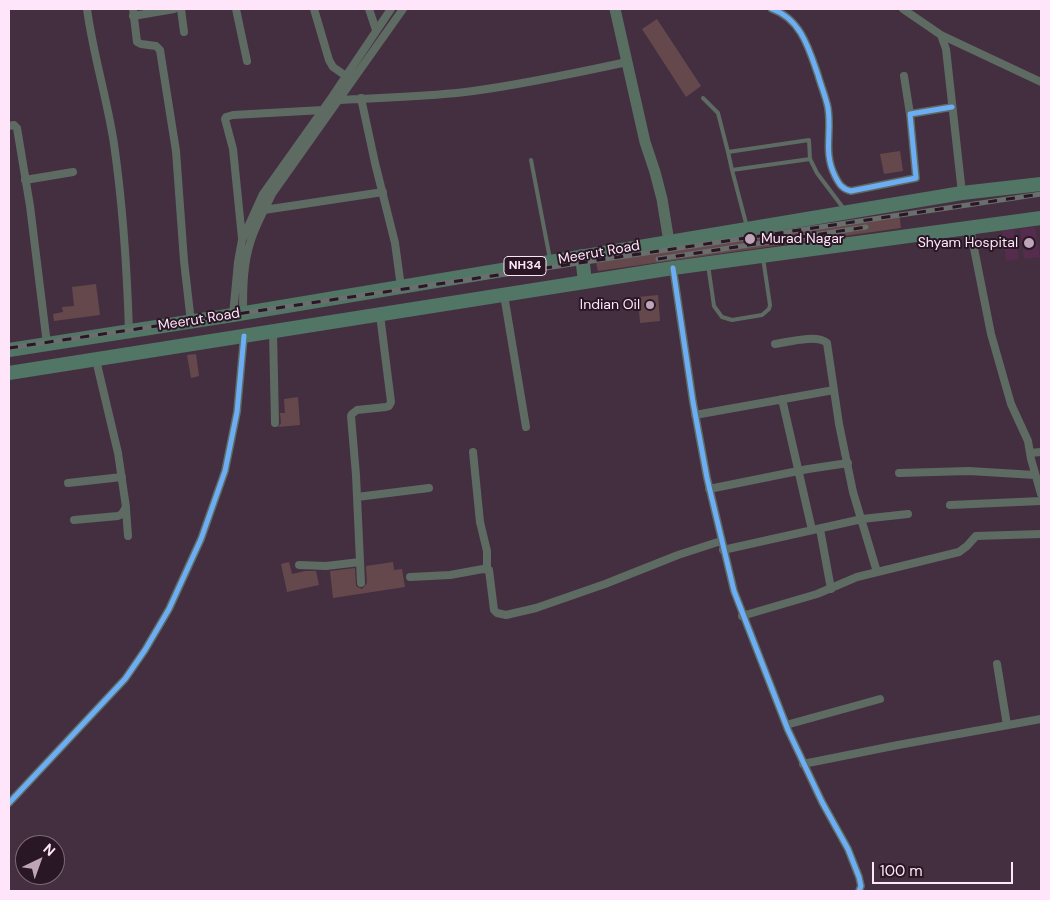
<!DOCTYPE html>
<style>
body{margin:0}
#map{position:relative;width:1050px;height:900px;overflow:hidden;background:#442f40;font-family:"DM Sans",sans-serif}
canvas{display:block}
.frame{position:absolute;inset:0;border:10px solid #ffe5f9;pointer-events:none}
.north{position:absolute;left:15px;top:835px;width:50px;height:50px;box-sizing:border-box;background:#291725;border:1px solid #7f697a;border-radius:50%;rotate:42deg;font-size:14px;font-weight:700;line-height:20px;text-align:center;color:#ffe5f9}
.north::after{content:'';display:block;margin:auto;width:18px;height:22px;background:#bea5b8;clip-path:polygon(50% 0,100% 100%,50% 72%,0 100%)}
.scale{position:absolute;left:872px;top:862px;width:141px;height:22px;box-sizing:border-box;border:2px solid #ffe5f9;border-top:0;padding-left:6px;font-size:15px;line-height:18px;white-space:nowrap;color:#ffe5f9;-webkit-text-stroke:4px #291725;paint-order:stroke}
</style>
<div id="map">
<canvas width="1050" height="900"></canvas>
<div class="frame"></div>
<div class="north">N</div>
<div class="scale">100 m</div>
</div>
<script>
const ctx = document.querySelector('canvas').getContext('2d');
ctx.lineJoin = 'round';
function paint(path, color) { ctx.fillStyle = color; ctx.fill(path, 'evenodd'); }
function stroke(path, color, width, dash) { ctx.strokeStyle = color; ctx.lineWidth = width; ctx.lineCap = dash ? 'butt' : 'round'; ctx.setLineDash(dash || []); ctx.stroke(path); }
function drawText(font, color, halo, rows, align = 'center') {
  ctx.font = font + ' "DM Sans",sans-serif'; ctx.lineWidth = 4; ctx.setLineDash([]); ctx.textBaseline = 'middle'; ctx.strokeStyle = halo; ctx.fillStyle = color; for (const [text, x, y, turn = 0] of rows) {
    ctx.save(); ctx.translate(x, y); ctx.rotate((+turn || 0) * Math.PI / 180); ctx.textAlign = isNaN(turn) ? turn : align; if (halo) ctx.strokeText(text, 0, 0); ctx.fillText(text, 0, 0); ctx.restore();
  }
}
paint(new Path2D(`
 M1035,227l5,30 -16,2 -4,-30z
 M1014,229l5,30 -13,2 -4,-30z`), '#552b4e');
paint(new Path2D(`
 M657,19l44,67 -15,11 -44,-68z
 M900,151l3,20 -19,3 -4,-20z
 M899,212l2,16 -303,43 -2,-8z
 M96,284l4,31 -46,6 -1,-7 10,-2 -1,-5 12,-1 -2,-19z
 M658,295l2,26 -20,2 -2,-26z
 M196,354l3,22 -8,2 -4,-23z
 M298,397l2,28 -22,2 3,-4 -1,-10h5l-1,-14z
 M289,562l3,12 13,-3h11l3,14 -32,7 -6,-28z
 M393,562l1,8 8,-1 3,18 -72,11 -3,-27 25,-3 1,18 6,3 5,-6 -1,-17z`), '#65484b');
stroke(new Path2D(`
 M703,98l15,15 10,39
 M531,160l19,99
 M732,170l-4,-18 81,-12 1,19
 M747,227l-15,-57 78,-11 7,14 27,36
 M708,265l6,41 8,11 10,3 30,-5 7,-6 1,-4 -7,-47`), '#5d6b63', 4);
stroke(new Path2D(`
 M87,9c6,45 20,89 27,135 9,62 13,125 15,187
 M133,9l4,33 4,2 15,2 4,4 16,101 8,110 7,61
 M181,9l3,23
 M236,9l11,52
 M314,9l15,51 4,7 13,9
 M369,9l7,21
 M772,9c29,10 37,40 46,66 3,11 8,22 10,33 4,25 -5,44 7,68 4,8 7,13 16,15l65,-13 -6,-64 42,-7
 M903,9l38,26 100,47
 M133,16l41,-7
 M941,35l5,14 16,144
 M904,76l6,38
 M361,98l14,65 20,80 6,44
 M340,100c44,-3 89,-3 133,-9 52,-7 103,-18 154,-29
 M9,126l5,-1 3,3 13,78 17,138
 M25,180l48,-8
 M264,210l119,-18
 M970,228l21,106 20,70 17,37 3,18 10,35
 M242,238l-9,-89 -8,-30 1,-2 7,-2 90,-5
 M673,268l20,134 14,76 27,113 54,139 34,72 26,47 11,28 2,9 -2,5
 M504,295l22,132
 M243,313c0,-25 0,-49 8,-73 5,-16 14,-31 21,-46l131,-185
 M233,315l5,-53 4,-22 21,-46 69,-97 59,-88
 M273,332l2,91
 M775,344c13,-2 42,-10 52,-1l12,81 14,68 24,80
 M782,399l30,131
 M695,415l139,-25
 M473,452l7,70 7,29v18
 M1030,453l11,-1
 M899,473l70,-2 66,4
 M68,483l54,-6
 M709,489l99,-20 40,-6
 M357,497l72,-9
 M950,505l91,-4
 M126,509l2,27
 M74,520l44,-4 4,-2 4,-7 -8,-54 -22,-93
 M820,529l11,60
 M723,550l139,-31 46,-5
 M299,565l27,1 34,-4
 M410,577l40,-2 33,-6 6,1 5,40 3,3 9,2 30,-7 69,-24 73,-29 43,-14
 M361,583l-5,-108 -5,-59 1,-2 5,-4 29,-3 3,-1 2,-4 -11,-87
 M742,616l75,-22 40,-17 102,-25 8,-6 9,-10 65,-2
 M997,664l10,61
 M786,725l94,-26
 M803,764l95,-19 143,-26
 M9,803l116,-124 20,-29 24,-41 32,-70 24,-68 12,-59 7,-76`), '#5d6b63', 8);
stroke(new Path2D(`
 M615,9l30,133 10,30 7,27 7,43`), '#586e61', 11);
stroke(new Path2D(`
 M582,256l3,26
 M9,350l224,-35 729,-122 79,-9
 M9,373l664,-105 368,-50`), '#517665', 14);
const rail = new Path2D(`
 M658,259l208,-32
 M9,348l1032,-154`);
stroke(rail, '#696f6d', 5);
stroke(rail, '#291725', 3, [9]);
stroke(new Path2D(`
 M772,9c29,10 37,40 46,66 3,11 8,22 10,33 4,25 -5,44 7,68 4,8 7,13 16,15l65,-13 -6,-64 42,-7
 M673,268l20,134 14,76 27,113 54,139 34,72 26,47 11,28 2,9 -2,5
 M9,803l116,-124 20,-29 24,-41 32,-70 24,-68 12,-59 7,-76`), '#6dadf4', 5);
for (const [x, y, r, color] of [
 [750,239,6,"#bea5b8"],
 [1029,243,6,"#bea5b8"],
 [650,305,5,"#bea5b8"]
]) { const dot = new Path2D(); dot.arc(x, y, r, 0, 2 * Math.PI); ctx.fillStyle = color; ctx.fill(dot); stroke(dot, '#291725', 2); }
for (const [x, y, w] of [
 [525,266,42]
]) { const box = new Path2D(); box.roundRect(x - w / 2, y - 9.5, w, 19, 4); ctx.fillStyle = '#291725'; ctx.fill(box); stroke(box, '#ffe5f9', 1); }
drawText('bold 12px', '#ffe5f9', null, [
 ["NH34",525,266]
]);
drawText('14px', '#ffe5f9', '#291725', [
 ["Murad Nagar",761,239,"left"],
 ["Shyam Hospital",1018,243],
 ["Indian Oil",640,305]
], 'right');
drawText('14px', '#ffe5f9', '#291725', [
 ["Meerut Road",599,253,-10],
 ["Meerut Road",199,320,-9]
]);
</script>
